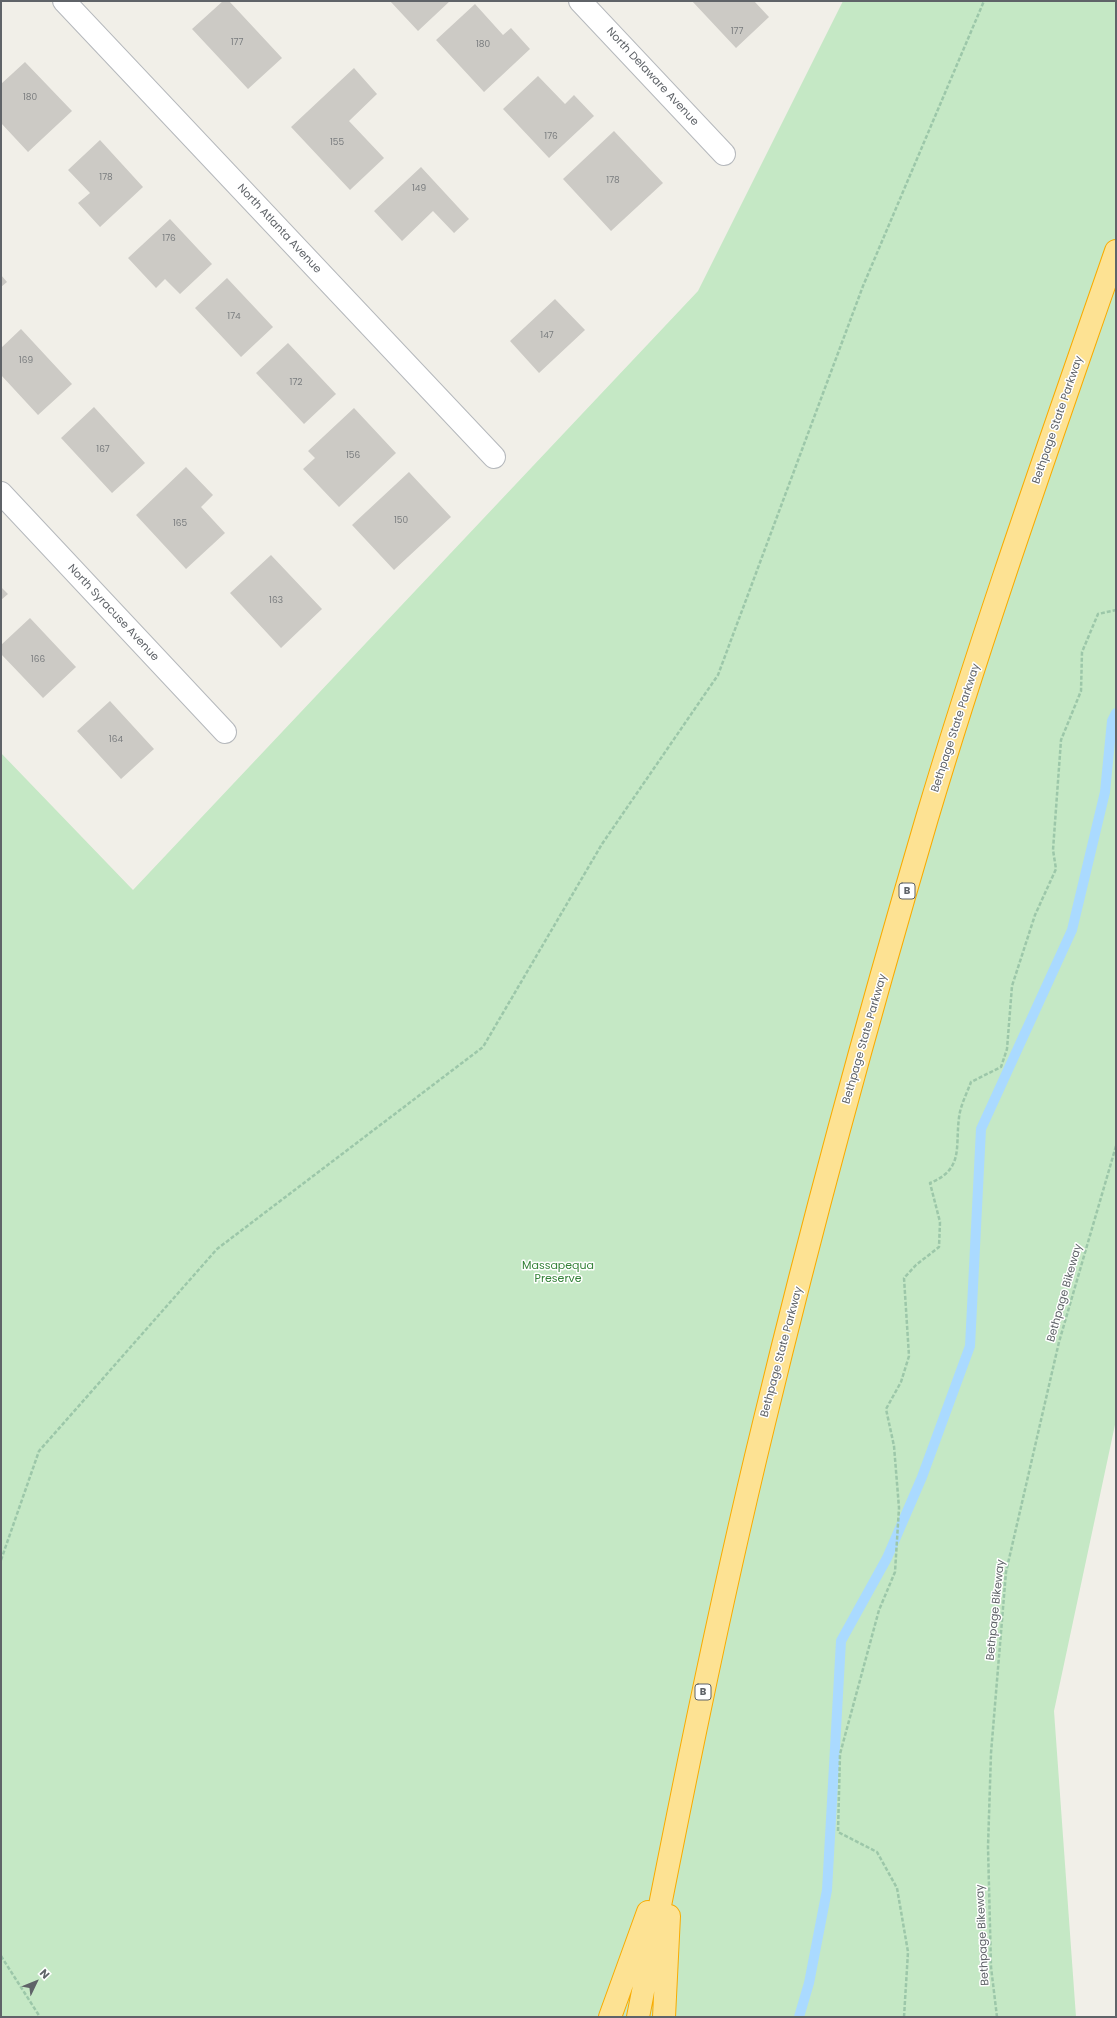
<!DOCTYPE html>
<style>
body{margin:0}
#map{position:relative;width:1117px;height:2018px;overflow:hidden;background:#f1efe8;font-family:Poppins,sans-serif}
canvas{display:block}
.frame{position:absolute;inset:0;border:2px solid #5f6368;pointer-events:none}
.north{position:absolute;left:16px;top:1962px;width:40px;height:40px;-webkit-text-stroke:3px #fff;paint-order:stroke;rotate:47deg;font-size:11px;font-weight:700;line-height:16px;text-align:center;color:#5f6368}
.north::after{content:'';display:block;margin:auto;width:14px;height:18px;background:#5f6368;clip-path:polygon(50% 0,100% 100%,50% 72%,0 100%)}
</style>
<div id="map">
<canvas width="1117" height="2018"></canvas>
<div class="frame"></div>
<div class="north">N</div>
</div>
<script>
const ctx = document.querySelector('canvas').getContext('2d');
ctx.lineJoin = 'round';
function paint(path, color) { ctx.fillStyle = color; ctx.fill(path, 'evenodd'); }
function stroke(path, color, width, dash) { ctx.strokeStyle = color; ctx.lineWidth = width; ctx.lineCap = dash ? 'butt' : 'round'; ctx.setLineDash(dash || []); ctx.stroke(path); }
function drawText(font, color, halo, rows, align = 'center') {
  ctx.font = font + ' Poppins,sans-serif'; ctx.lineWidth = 3; ctx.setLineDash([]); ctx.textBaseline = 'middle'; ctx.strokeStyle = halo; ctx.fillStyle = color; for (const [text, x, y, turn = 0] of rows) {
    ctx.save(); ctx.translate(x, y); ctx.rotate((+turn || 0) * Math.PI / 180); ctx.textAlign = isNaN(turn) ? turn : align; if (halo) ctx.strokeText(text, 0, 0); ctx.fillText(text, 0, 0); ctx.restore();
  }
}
paint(new Path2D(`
 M843,1h273v1419l-62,291 22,306h-1075v-1264l132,137 565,-599z`), '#c5e8c5');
stroke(new Path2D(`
 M799,2017l10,-34 18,-93 14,-249 46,-83 35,-81 48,-131 11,-217 91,-199 33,-138 7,-71 4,-8`), '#aadaff', 10);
paint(new Path2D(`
 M223,1h6l53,57 -34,31 -56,-60z
 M390,1h60l-32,30z
 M692,1h62l15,16 -33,31z
 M475,4l28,31 8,-7 19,21 -46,43 -48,-52z
 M25,62l47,49 -44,41 -27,-29v-39z
 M354,68l23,26 -28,27 35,37 -34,32 -59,-63z
 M538,76l27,28 9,-9 20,21 -45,42 -46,-49z
 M614,131l49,52 -52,48 -48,-52z
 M100,140l43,47 -43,40 -22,-24 12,-10 -22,-23z
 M421,167l48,52 -15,14 -21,-22 -31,30 -28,-30z
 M170,219l42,45 -32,30 -15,-15 -9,9 -28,-30z
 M1,275l6,7 -6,5z
 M227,278l46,49 -32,30 -46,-49z
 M555,299l30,31 -46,43 -29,-32z
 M21,329l51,55 -34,31 -37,-40v-27z
 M288,343l48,51 -32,30 -48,-51z
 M94,407l51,56 -33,30 -51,-55z
 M354,408l42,45 -57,54 -36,-38 12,-11 -7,-7z
 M186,467l27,28 -12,12 24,26 -39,36 -50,-54z
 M409,472l42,45 -57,53 -42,-45z
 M271,555l51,54 -41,39 -51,-55z
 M1,587l7,7 -7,6z
 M30,618l46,49 -33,31 -42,-44v-9z
 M110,701l44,48 -33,30 -44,-48z`), '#cccac5');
const minor = new Path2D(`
 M64,1l430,456
 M580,1l144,153
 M1,493l224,239`);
const highway = new Path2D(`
 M610,2017l38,-105
 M638,2017c39,-199 78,-397 126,-594 49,-203 104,-405 163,-605 57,-191 124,-379 189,-567
 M664,2017l5,-101`);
stroke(minor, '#b5b8bc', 24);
stroke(highway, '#f9ab00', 24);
stroke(new Path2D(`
 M1,1560l38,-109 178,-202 266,-202 119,-203 116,-169 145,-389 121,-285
 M1,1956l39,61
 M904,2017l4,-65 -11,-64 -20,-36 -39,-20 2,-78 39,-144 16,-38 4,-64 -5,-62 -8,-37 15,-27 8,-26 -5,-78 12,-13 23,-18 1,-25 -10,-39c34,-14 25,-35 29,-65 1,-12 8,-25 12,-36l30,-15 6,-18 5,-63 23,-71 21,-46 -3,-19 8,-110 20,-49 1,-39 16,-38 18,-4
 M997,2017l-6,-50 -3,-120 3,-94 15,-181 53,-230 57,-196`), '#9cc7a9', 2.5, [4, 2]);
stroke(minor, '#fff', 22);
stroke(highway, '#fde293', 22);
drawText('9px', '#7a7d7f', null, [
 ["177",737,32],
 ["177",237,43],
 ["180",483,45],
 ["180",30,98],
 ["176",551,137],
 ["155",337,143],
 ["178",106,178],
 ["178",613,181],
 ["149",419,189],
 ["176",169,239],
 ["174",234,317],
 ["147",547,336],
 ["169",26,361],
 ["172",296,383],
 ["167",103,450],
 ["156",353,456],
 ["150",401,521],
 ["165",180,524],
 ["163",276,601],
 ["166",38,660],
 ["164",116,740]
]);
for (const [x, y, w] of [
 [907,891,16],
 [703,1692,16]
]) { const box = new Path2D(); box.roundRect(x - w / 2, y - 8, w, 16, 3); ctx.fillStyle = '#fff'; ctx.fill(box); stroke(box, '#5f6368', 1); }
drawText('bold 10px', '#5f6368', null, [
 ["B",907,891],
 ["B",703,1692]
]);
drawText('11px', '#5f6368', '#fff', [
 ["North Delaware Avenue",652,77,47],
 ["North Atlanta Avenue",279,229,47],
 ["Bethpage State Parkway",1058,420,-71],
 ["North Syracuse Avenue",113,613,47],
 ["Bethpage State Parkway",956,728,-72],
 ["Bethpage State Parkway",865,1039,-74],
 ["Bethpage Bikeway",1065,1293,-74],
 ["Bethpage State Parkway",782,1352,-75],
 ["Bethpage Bikeway",996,1610,-84],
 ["Bethpage Bikeway",983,1935,-93]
]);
drawText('11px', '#348238', '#fff', [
 ["Massapequa",558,1266],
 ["Preserve",558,1279]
]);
</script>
